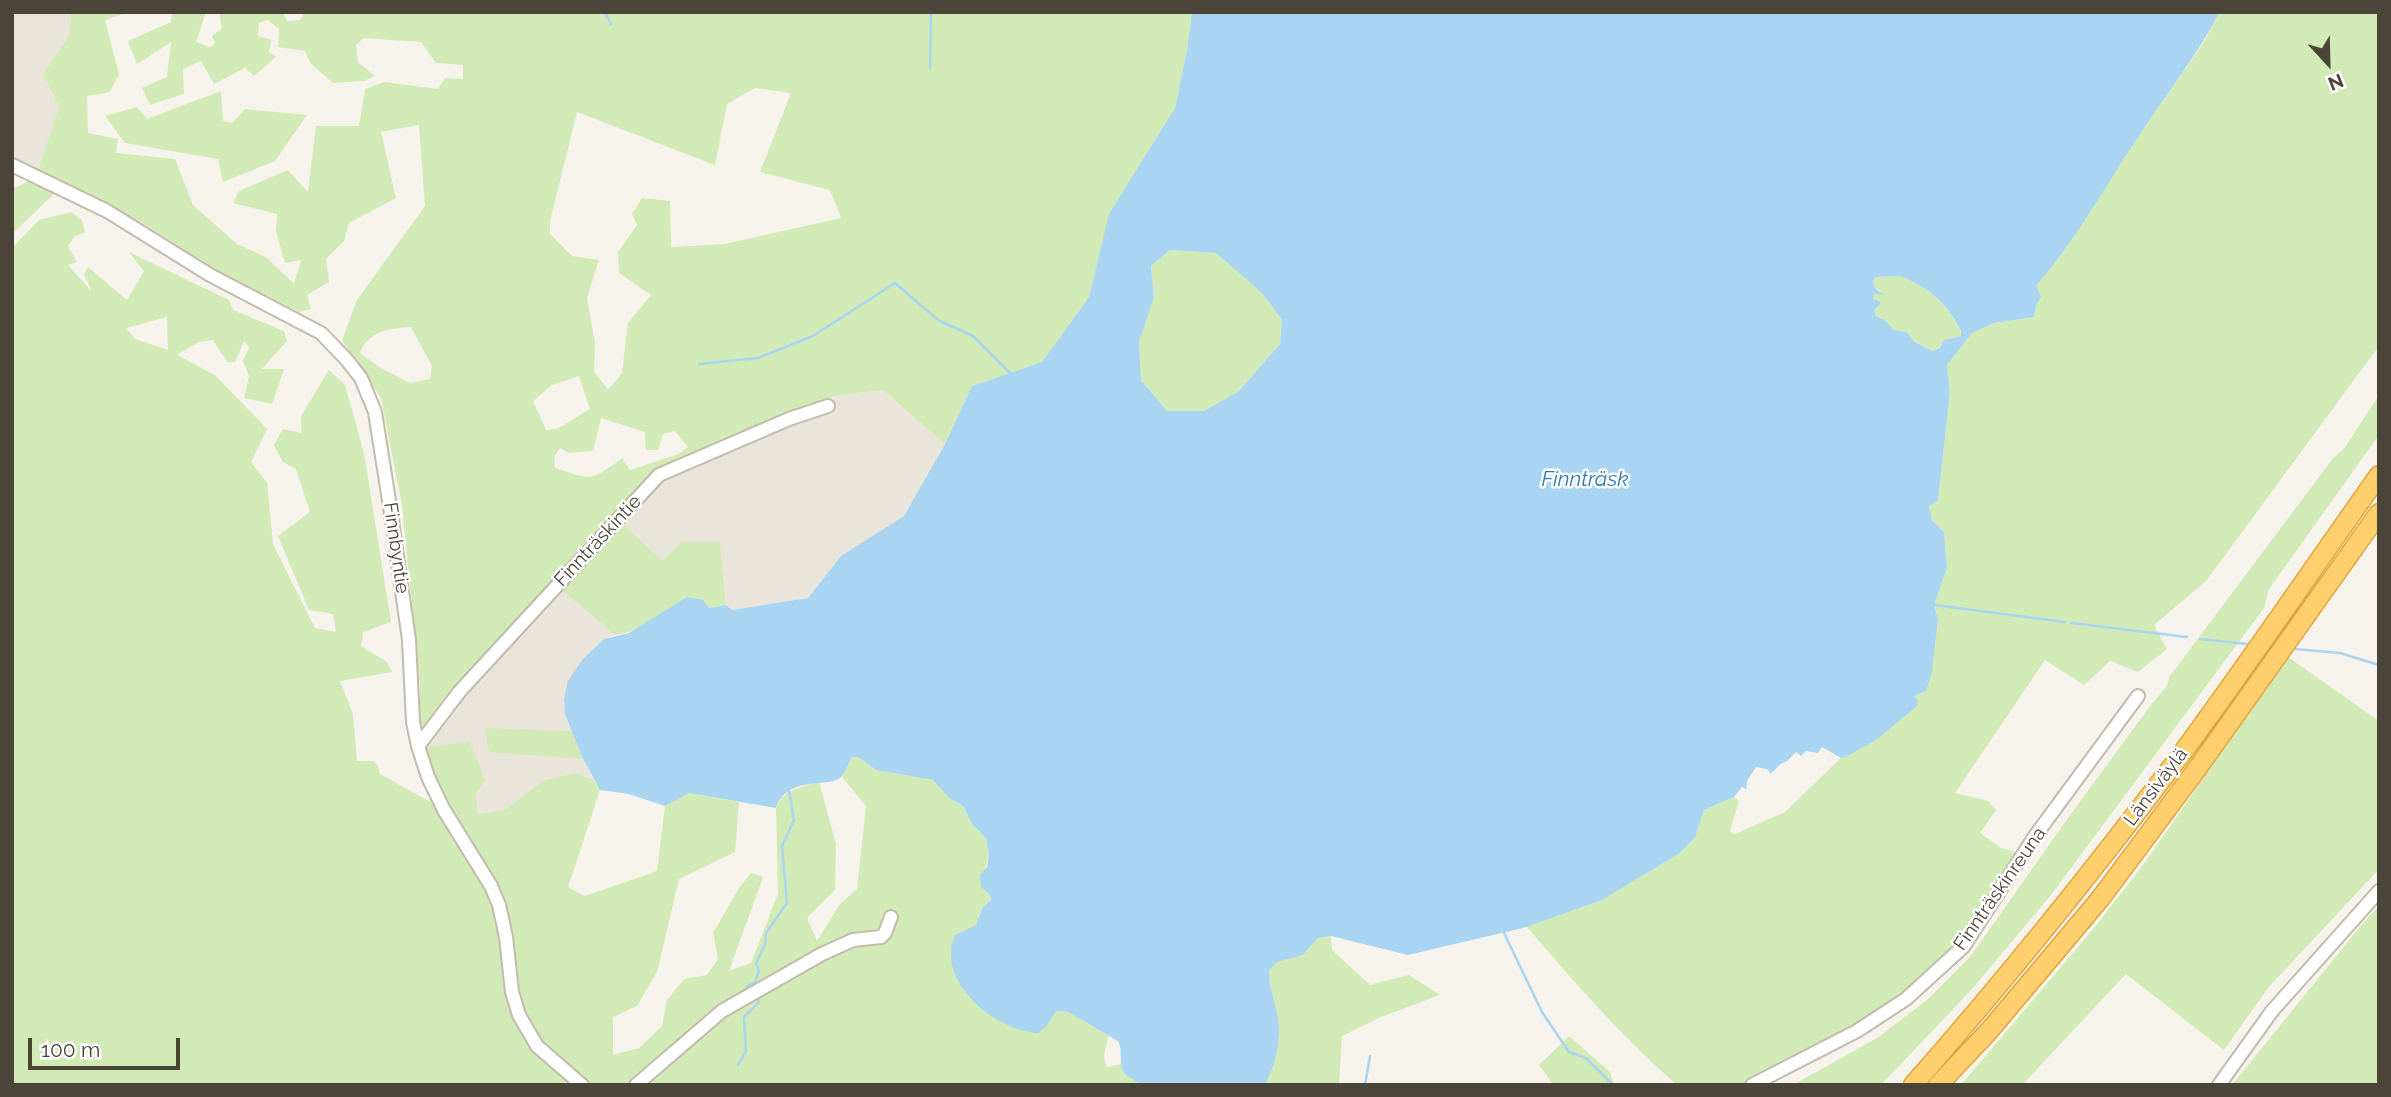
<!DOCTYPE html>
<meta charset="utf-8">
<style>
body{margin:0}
#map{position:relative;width:2391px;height:1097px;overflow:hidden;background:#f6f3ec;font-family:Raleway,sans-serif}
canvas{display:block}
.frame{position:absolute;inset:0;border:14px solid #4b4439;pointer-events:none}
.north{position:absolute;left:2293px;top:28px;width:70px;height:70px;-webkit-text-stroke:5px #fff;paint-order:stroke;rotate:158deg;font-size:19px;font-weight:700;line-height:28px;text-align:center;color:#4b4439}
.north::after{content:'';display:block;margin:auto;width:24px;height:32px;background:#4b4439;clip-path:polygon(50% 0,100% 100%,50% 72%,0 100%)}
.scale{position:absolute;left:28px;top:1038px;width:152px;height:32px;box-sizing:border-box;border:4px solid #4b4439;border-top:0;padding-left:9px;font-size:21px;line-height:24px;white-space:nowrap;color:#4b4439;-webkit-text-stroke:5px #fff;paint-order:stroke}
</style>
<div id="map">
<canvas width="2391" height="1097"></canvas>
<div class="frame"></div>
<div class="north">N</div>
<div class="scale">100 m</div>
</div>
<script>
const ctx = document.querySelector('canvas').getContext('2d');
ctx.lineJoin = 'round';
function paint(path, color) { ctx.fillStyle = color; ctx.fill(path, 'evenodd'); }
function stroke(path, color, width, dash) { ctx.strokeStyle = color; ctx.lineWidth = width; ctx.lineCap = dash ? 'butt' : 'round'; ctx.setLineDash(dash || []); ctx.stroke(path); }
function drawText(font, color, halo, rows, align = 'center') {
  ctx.font = font + ' Raleway,sans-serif'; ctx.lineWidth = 5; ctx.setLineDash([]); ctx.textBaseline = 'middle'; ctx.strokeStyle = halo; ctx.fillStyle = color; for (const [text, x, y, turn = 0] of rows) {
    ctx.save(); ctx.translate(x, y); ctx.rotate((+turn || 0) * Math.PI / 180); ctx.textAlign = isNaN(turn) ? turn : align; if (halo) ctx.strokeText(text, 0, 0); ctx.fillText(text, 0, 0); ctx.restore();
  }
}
paint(new Path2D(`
 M12,12h59l-1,22 -27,40 16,33 -21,63 -26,-13z
 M883,390l62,54 -41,73 -63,39 -33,42 -76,12 -6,-5 -6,-62 -58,19 -42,-41 42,-44 167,-69 5,-12z
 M560,589l55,46 -11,4 -39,75 18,45 11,21 -19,-7 -31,7 -38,29 -28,5 -2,-21 -51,-46 5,-13z`), '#eae5da');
paint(new Path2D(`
 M71,12h58l-24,8 14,54 -9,18 -23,4 1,37 30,6 -2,14 59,6 18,46 44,39 29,13 28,27 7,-24 -16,3 -9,-32 1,-17 -44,-11 6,-12 49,-21 20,22 8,-66h43l6,-37 19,-7 54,7 7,-11 18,1v-14l-27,-2 -15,-21 -57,-4 -8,7 2,17 17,14 -11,5 -31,2 -22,-19 -6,-13 -27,-4 1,-18 -11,-9 -9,3 -1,13 13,4 -2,12 7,5 -22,19 -9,-8 -31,16 -13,-23 -18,8 1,25 -34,11 -8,-17 25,-11 4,-35 -34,22 -9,-23 43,-19 1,-10h34l-10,30 14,5 5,-4 -3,-7 10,-8 -3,-16h64l4,9 13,-1 3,-4 -2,-4h891l-5,38 -12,58 -65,105 -21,84 -47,65 -70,24 -27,58 -62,-54 -49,6 -10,6 -158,63 -222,234 -19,29 -5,-5v-37l-18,-181 -10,-51 -11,-56 -39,-58 15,-40 68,-94 -6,-81 -38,7 15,66 -47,25 -5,18 -18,18 3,23 -22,13 4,14 -12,3 -74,-37 -86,-54 -101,-51 21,-63 -16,-33 27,-40zM755,88l36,5 -31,79 70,18 11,28 -116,26 -54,3 -1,-46 -28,-3 -10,16 5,11 -19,27 1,21 32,22 -23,28 -6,50 -14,17 -14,-19 1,-27 -8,-46 12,-38 -27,-4 -22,-22v-13l27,-109 138,53 12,-61zM411,327l21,39 -2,13 -20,4 -31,-16 -19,-14c8,-22 30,-25 51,-26zM579,376l11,33 -33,20 -11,1 -13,-29 19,-16zM601,418l44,14 1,18h12l5,-16 12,-3 13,16 -9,7 -49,16 -8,-12c-32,24 -30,22 -67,10l-1,-11 6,-9 9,5 24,-2z
 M2220,12h159v334l-173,235 -52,44 13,24 -29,23 -28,-11 -26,24 -39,-25 -90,133 33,8 8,9 -16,23 21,15 28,7 -86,116 -134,91 -40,23h-92c-55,-48 -103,-103 -150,-158l75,-27 78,-47 15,-15 9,-28 30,-13 5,4 -9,30 5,3 50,-22 56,-54 38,-20 38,-32 -4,-10 25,-78 -4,-13 13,-37 -3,-36 -12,-12 -3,-14 9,-5 12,-109 -3,-27 25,-32 22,-10 40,-6 2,-31 27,-34 75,-115 64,-92z
 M221,91l2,30 9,2 13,-14 62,6 -32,46 -52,21 -5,-23 -93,-16 -20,-27 32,-9 10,12z
 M31,180l25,12 -44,42v-45z
 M71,212l11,8 3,12 -10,4 -7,10 9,16 -9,3 24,27 -8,-18 4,-7 39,33 17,-29 -15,-19 100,48 4,10 51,21 3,10 -25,28h22l-12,35 -28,-6 5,-22 -6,-15 6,-14 -5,-6 -9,21h-8l-14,-22 -14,2 -22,13 38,20 52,54 -16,33 16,21 6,61 42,84 21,4 -3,-18 -24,-4 -31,-74 32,-24 -14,-43 -13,-7 -9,-17 9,-16 19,4 -1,-17 28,-46 16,15 19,68 27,169 -28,10 -2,14 26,16 5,10 -52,9 13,33 4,47h17l4,5 2,8 63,35 -18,-62 45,-5 15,39 -9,12 2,21 28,-5 38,-29 31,-7 19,7 6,10 -32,97 17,9 72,-25 8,-65 24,-13 50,9 -4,50 -56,27 -22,93 -20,34 -24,11v38l26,-7 23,-22 5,-26 17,-21 23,-4 11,-16 -5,-26 26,-45 12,-15 12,4 -34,94 22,-8 27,-69 -2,-86c7,-19 25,-21 43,-26l17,62 -1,46 -28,28 10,23 23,-37 17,-15 9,-83 -24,-29 10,-20 8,1 16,12 57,10 15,17 15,9 9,18 14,14 3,17 -8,32 9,8 1,3 -13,18 79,95 11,1 41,24c-3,10 -8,21 -2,31l14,-3 6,12 15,9h-1130v-837l27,-28zM167,317l1,33 -33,-11 -9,-11z
 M1170,250l46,3 46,40 20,27 -2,24 -41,47 -35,20h-37l-26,-31 -2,-38 15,-45 -3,-31z
 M1899,276c30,11 48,27 62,56v4l-17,4 -4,6 -7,5 -39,-21 -8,-9 -10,-5 -2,-6 6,-9 -7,-2 -1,-3 9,-5 -6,-3 -2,-7 2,-4z
 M2379,395v40l-110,154 -5,19 -213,287 -79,94 -91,96h-88l84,-47 50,-38 43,-43 98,-139 82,-112 17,-20 3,-10 164,-219 10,-8z
 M620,521l42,40 19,-19h39l6,63 -17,3 -22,-11c-22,16 -45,34 -72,38l-55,-46z
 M2288,657l91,64v148l-111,119 -44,62 -98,-76 -104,111h-61l134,-158 51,-66z
 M485,728l87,3 11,28 -94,-7z
 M2379,906v179h-147l131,-162z
 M1331,936l1,14 38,35 39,-10 31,20 -59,22 -39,19 -3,49h-74c11,-22 17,-47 12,-71 -3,-15 -8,-28 -8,-44l7,-8 27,-7 15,-17z
 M1569,1036l41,36 4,13h-60l-15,-20z`), '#d2eab5');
paint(new Path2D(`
 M1192,12h1028c-24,45 -55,84 -83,127 -33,49 -62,102 -101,147l5,11 -5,8 -2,12 -40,6 -22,10 -25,32 3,27 -12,109 -9,5 3,14 12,12 3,36 -13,37 4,13 -6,53 -6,20 -12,5 4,5 -1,5 -38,32 -33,19 -5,1 -19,-11 -4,6 -12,-2 -5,5 -5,-4 -9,9 -8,4 -8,9 -4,-5 -11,-2 -9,14 -1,8 -4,-2 -8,10 -30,13 -9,28 -15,15 -78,47 -75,27 -119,28 -77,-19 -13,2 -15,17 -26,7 -8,8c0,14 4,26 7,39 7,26 1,52 -11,76h-123c-5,-3 -12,-7 -16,-10 -9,-10 -2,-24 -8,-34l-50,-29 -12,-1 -10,16 -8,6c-43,-2 -103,-52 -83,-98l21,-10 6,-16 9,-10 -1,-4 -9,-8 -1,-12 7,-8 2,-12 -3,-17 -14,-14 -9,-18 -15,-9 -15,-17 -57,-10 -16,-12 -8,-1c-3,5 -6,14 -10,19 -12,14 -54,-3 -66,32l-87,-15 -24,13 -36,-12 -29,-4 -17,-31 -18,-45 -1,-14 4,-19 14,-21 22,-21 25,-6 58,-36 16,3 6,8 17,-3 6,5 76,-12 33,-42 63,-40 41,-72 27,-58 70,-24 47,-65 20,-83 66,-106 12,-58zM1170,250l46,3 46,40 20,27 -2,24 -41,47 -35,20h-37l-26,-31 -2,-38 15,-45 -3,-31zM1899,276c30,11 48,27 62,55v5l-17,4 -4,7 -7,4 -18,-9 -9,-10 -12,-2 -8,-9 -10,-5 -2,-6 6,-6v-3l-7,-2v-3l3,-2 8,1 -9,-7 -2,-7 2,-4z`), '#a9d4f2');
stroke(new Path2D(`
 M605,12l6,12
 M930,68l1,-56
 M699,364l59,-6 55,-22 82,-53 43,37 35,16 37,37
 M1934,605l131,17
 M2072,623l115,14
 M2200,639l47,5
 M2270,646h2
 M2295,649l45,4 39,12
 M1504,933l38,79 27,40 17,6 27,27
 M746,987l9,-5 4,-11 -3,-8 9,-18 1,-12 21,-30 -5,-57 12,-26 -5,-29
 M738,1065l8,-14 -2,-34 15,-15 -2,-3
 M1365,1085l5,-29`), '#a9d4f2', 2.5);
const minor = new Path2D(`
 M12,165l95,46 103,64 111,58 25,26 15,19 14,34 15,95 19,133 4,82 5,24 10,31 16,33 47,76 8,19 7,32 6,55 7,23 18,31 45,39
 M418,746l42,-55 199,-216 130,-56 39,-13
 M636,1085l86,-74 100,-57 31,-14 28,-3 4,-4 6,-16
 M1752,1085l105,-54 49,-32 58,-53 71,-110 103,-140
 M2219,1085l53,-74 107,-120`);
const highway = new Path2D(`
 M1913,1085c95,-108 184,-219 270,-333 67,-91 131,-185 196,-277
 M1938,1085l51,-54 111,-132 97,-130 182,-256`);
stroke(minor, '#c2bbae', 16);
stroke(highway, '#e0a43c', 21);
stroke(minor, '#fff', 12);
stroke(highway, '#ffcf6e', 18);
drawText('19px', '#4b4439', '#fff', [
 ["Finnträskintie",598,541,-47],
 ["Finnbyntie",396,548,82],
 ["Länsiväylä",2156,787,-53],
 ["Finnträskinreuna",2000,889,-55]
]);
drawText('italic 21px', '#2e7ab2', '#fff', [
 ["Finnträsk",1585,480]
]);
</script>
